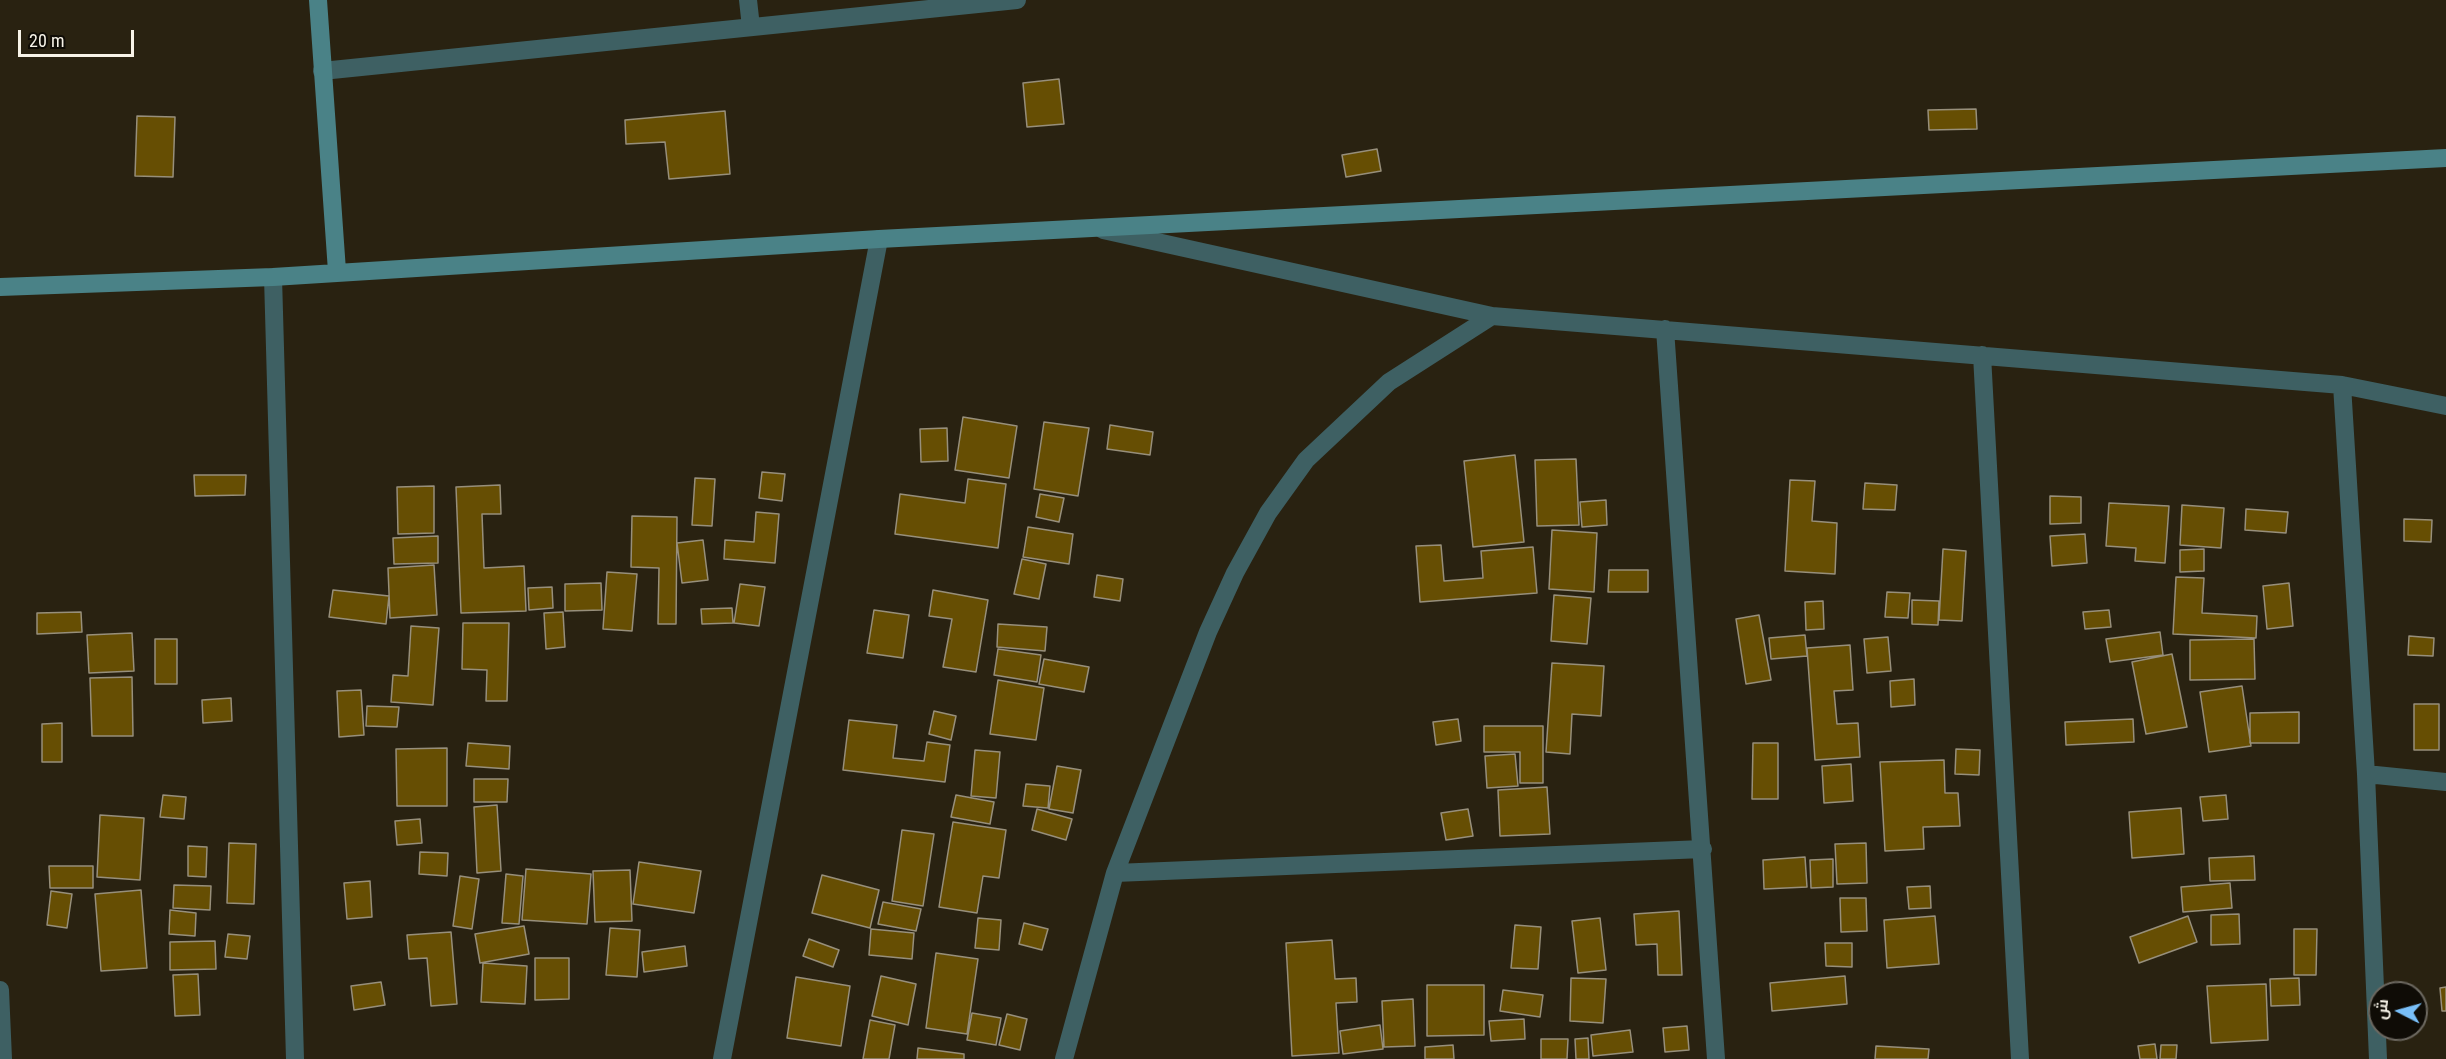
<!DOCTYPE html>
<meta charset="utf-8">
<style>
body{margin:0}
#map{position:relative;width:2446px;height:1059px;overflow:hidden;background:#292211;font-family:"Roboto Condensed",Cairo,sans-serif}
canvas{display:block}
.north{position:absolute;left:2368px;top:981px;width:60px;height:60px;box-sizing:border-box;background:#0f0c06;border:2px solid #6c6860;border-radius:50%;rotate:276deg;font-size:16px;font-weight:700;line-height:24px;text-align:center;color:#f7f3e8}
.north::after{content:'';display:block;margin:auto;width:21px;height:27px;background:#79bff8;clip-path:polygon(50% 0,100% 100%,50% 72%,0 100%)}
.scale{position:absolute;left:18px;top:30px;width:116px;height:27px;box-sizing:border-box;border:3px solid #f7f3e8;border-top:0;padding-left:8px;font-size:18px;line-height:21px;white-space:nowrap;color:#f7f3e8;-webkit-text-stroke:4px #0f0c06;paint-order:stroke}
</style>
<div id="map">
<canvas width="2446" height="1059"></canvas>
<div class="north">ش</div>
<div class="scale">20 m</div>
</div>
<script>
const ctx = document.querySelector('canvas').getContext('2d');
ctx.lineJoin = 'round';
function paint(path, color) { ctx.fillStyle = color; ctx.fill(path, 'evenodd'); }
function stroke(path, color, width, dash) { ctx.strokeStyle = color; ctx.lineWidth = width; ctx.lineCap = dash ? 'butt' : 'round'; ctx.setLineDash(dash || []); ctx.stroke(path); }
const building = new Path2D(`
 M1059,79l5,45 -37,3 -4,-44z
 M1976,109l1,20 -48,1 -1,-20z
 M725,111l5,63 -61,5 -4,-37 -39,2 -1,-24z
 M137,116l38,1 -2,60 -38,-1z
 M1377,149l4,22 -35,6 -4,-22z
 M963,417l54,9 -8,52 -54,-8z
 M1044,422l45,6 -11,68 -44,-7z
 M1110,425l43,7 -3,23 -43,-6z
 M947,428l1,33 -27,1 -1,-33z
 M1515,455l9,87 -51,5 -9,-86z
 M1576,459l3,66 -42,1 -2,-66z
 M762,472l23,2 -3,27 -23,-3z
 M194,475h52l-1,20 -50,1z
 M695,478l20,1 -3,47 -20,-1z
 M968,479l38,5 -8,64 -103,-14 5,-40 65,9z
 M1790,480l25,1 -3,40 25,2 -2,51 -50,-3z
 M1865,483l32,2 -2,25 -32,-1z
 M500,485l1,29h-19l2,54 40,-2 2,45 -65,2 -5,-126z
 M434,486v47l-36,1 -1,-47z
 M1040,494l24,4 -5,24 -23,-5z
 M2050,496l31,1v26l-31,1z
 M1606,500l1,25 -25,2 -2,-25z
 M2109,503l60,3 -4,57 -30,-2 1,-13 -30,-2z
 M2182,505l42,3 -3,40 -41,-3z
 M2246,509l42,3 -2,21 -41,-3z
 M756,512l23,2 -4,49 -51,-4 1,-19 29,2z
 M632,516l45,1 -1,107h-18l1,-56 -28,-1z
 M2404,519l28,1 -1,22 -27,-1z
 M1028,527l45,7 -4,30 -46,-7z
 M1552,530l45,3 -3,59 -45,-3z
 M2085,534l2,29 -35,3 -2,-30z
 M438,536v27l-44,1 -1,-26z
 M703,540l5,40 -26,3 -5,-40z
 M1441,545l3,36 39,-3 -2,-27 52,-4 4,46 -117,9 -4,-56z
 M1943,549l23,2 -4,70 -23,-1z
 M2204,549v22l-24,1v-22z
 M1022,559l24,5 -7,35 -25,-5z
 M434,565l3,50 -47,3 -2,-50z
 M1609,570h39v22h-40z
 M607,572l30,2 -5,57 -29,-2z
 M1097,575l26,4 -3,22 -26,-4z
 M2176,577l28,1 -2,35 55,3 -1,22 -83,-4z
 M601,583l1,27 -37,1v-27z
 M2289,583l4,43 -26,3 -4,-43z
 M740,584l25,3 -6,39 -25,-3z
 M552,587l1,21 -24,2 -1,-22z
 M333,590l56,6 -3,28 -57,-7z
 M933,590l55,10 -12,72 -33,-5 9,-48 -23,-3z
 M1887,592l23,1 -2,25 -23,-1z
 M1554,595l37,3 -4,46 -36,-3z
 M1912,600l27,1 -1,24 -26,-1z
 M1823,601l1,28 -18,1 -1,-28z
 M732,608l1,15 -31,1 -1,-15z
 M874,610l35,5 -6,43 -36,-5z
 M2109,610l2,17 -26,2 -2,-17z
 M81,612l1,20 -45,2v-21z
 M563,612l2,35 -19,2 -2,-36z
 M1759,615l12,65 -25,4 -10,-65z
 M463,623h46l-2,78h-21l1,-31 -25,-1z
 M998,624l49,3 -2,24 -48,-4z
 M411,626l28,2 -6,77 -42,-3 2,-27 15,1z
 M2160,632l3,23 -53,7 -4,-23z
 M132,633l2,38 -45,2 -2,-38z
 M1805,635l2,21 -36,3 -2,-21z
 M2409,636l25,2 -1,18 -25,-1z
 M1888,637l3,34 -24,2 -3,-34z
 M155,639h22v45h-22z
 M2254,639l1,40 -65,1v-40z
 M1850,645l3,45 -19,1 3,33 21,-1 2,34 -45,3 -8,-112z
 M998,649l43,6 -4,27 -43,-7z
 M2172,654l15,73 -41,7 -14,-72z
 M1044,659l45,8 -5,25 -45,-8z
 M1552,663l52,3 -3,50 -29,-2 -2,40 -24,-2z
 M132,677l1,59h-41l-2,-58z
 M1914,679l1,26 -24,2 -1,-26z
 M998,680l46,8 -8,52 -46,-6z
 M2242,686l9,60 -42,6 -9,-60z
 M361,690l3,45 -25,2 -2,-46z
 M231,698l1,23 -29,2 -1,-23z
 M2414,704h25v46h-25z
 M367,706l32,1 -2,20 -31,-1z
 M934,711l22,5 -5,24 -22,-6z
 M2299,712v31h-49v-30z
 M1458,719l3,22 -25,4 -3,-23z
 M2133,719l1,23 -68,3 -1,-23z
 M849,720l48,5 -4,33 31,3 3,-19 23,3 -5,37 -102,-12z
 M62,723v39h-20v-38z
 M1484,726h59v57h-23v-31h-36z
 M468,743l42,3 -1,23 -43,-3z
 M1753,743h25v56h-26z
 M447,748v58h-50l-1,-57z
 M1956,749l24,1 -1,25 -24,-1z
 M975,750l25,2 -4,46 -25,-2z
 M1515,754l3,32 -31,2 -2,-32z
 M1944,760l1,33h13l2,33 -37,1 1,22 -39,2 -5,-89z
 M1851,764l2,37 -29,2 -2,-37z
 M1057,766l24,4 -8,43 -24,-4z
 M474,779h34l-1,23h-33z
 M1026,784l24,2 -2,22 -25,-2z
 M1547,787l3,47 -50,2 -2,-46z
 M163,795l23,2 -2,22 -24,-2z
 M956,795l38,7 -4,22 -39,-7z
 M2226,795l2,24 -25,2 -3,-24z
 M497,805l4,66 -24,2 -3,-66z
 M2181,808l3,46 -52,4 -3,-46z
 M1037,809l35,10 -6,21 -34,-10z
 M1468,809l5,27 -27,4 -5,-27z
 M100,815l44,3 -4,62 -43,-3z
 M420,819l2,24 -25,2 -2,-24z
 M953,822l53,8 -7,48 -16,-2 -6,37 -38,-6z
 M902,830l32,4 -11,72 -31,-5z
 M229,843l27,1 -2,60 -27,-1z
 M1866,843l1,40 -30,1 -2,-40z
 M188,846l19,1 -1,30 -18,-1z
 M420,852l28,1 -1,23 -28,-2z
 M2254,856l1,24 -45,1 -1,-23z
 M1805,857l2,30 -43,2 -1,-29z
 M1833,859v28l-22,1 -1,-28z
 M639,862l62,9 -7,42 -61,-9z
 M49,866h44v22h-43z
 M526,869l65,5 -4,50 -65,-4z
 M630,870l2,51 -37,1 -2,-51z
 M506,874l17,2 -4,48 -17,-1z
 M822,875l57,15 -9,38 -58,-15z
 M460,876l19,3 -7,50 -19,-3z
 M370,881l2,36 -25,2 -3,-36z
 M2230,883l2,25 -49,4 -2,-25z
 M174,885l37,1 -1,24 -37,-2z
 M1930,886l1,22 -22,1 -2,-22z
 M141,890l6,78 -46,3 -6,-77z
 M51,891l21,3 -5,34 -20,-3z
 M1840,898h26l1,33 -26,1z
 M883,902l38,7 -5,22 -38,-7z
 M170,910l26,3 -1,23 -26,-2z
 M1679,911l3,64h-24l-1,-31 -21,1 -2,-31z
 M2239,914l1,30 -29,1v-30z
 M1935,916l4,48 -52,4 -3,-48z
 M2188,916l9,26 -58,21 -9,-26z
 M978,918l23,2 -2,30 -24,-2z
 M1600,918l6,52 -28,3 -6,-52z
 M1024,923l24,6 -6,21 -23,-6z
 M1515,925l26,2 -3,42 -27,-1z
 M524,926l5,28 -49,9 -5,-29z
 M610,928l30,2 -3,47 -31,-2z
 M871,929l43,4 -2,26 -43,-4z
 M2294,929h23l-1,46h-22z
 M451,932l6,72 -26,2 -4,-48 -18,1 -2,-24z
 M228,934l22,2 -3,23 -22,-2z
 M809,939l30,11 -6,17 -30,-11z
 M1332,940l3,39 21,-1 1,24 -21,1 3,50 -47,3 -6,-113z
 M215,941l1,28 -46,1v-28z
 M1825,943h27v24l-26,-1z
 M685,946l2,20 -43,6 -2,-20z
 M936,953l42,6 -11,75 -41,-6z
 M535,958h34v41l-34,1z
 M483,963l44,3 -2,38 -44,-2z
 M198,974l2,41 -25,1 -2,-41z
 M881,976l35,8 -8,41 -36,-9z
 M1845,976l2,28 -75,7 -2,-28z
 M796,977l54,9 -9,60 -54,-8z
 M1571,978l35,1 -3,44 -33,-2z
 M2299,978l1,27 -29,1 -1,-27z
 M381,982l4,23 -31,5 -3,-24z
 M2266,984l2,56 -57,3 -4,-57z
 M1427,985h57v50l-57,1z
 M2446,987v24h-4l-2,-23z
 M1503,990l40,5 -3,22 -40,-6z
 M1413,999l2,47 -31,1 -2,-46z
 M972,1013l29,5 -5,27 -29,-5z
 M1007,1014l20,5 -7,31 -21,-5z
 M1524,1019l1,20 -34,2 -2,-20z
 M870,1020l25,5 -6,34h-26z
 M1380,1025l3,24 -40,5 -3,-23z
 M1687,1026l2,24 -24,2 -2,-24z
 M1630,1030l3,22 -40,4 -2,-21z
 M1588,1038l1,21h-13l-1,-20z
 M1541,1039h27l-1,20h-26z
 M2155,1044l2,15h-17l-2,-13z
 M1453,1045l1,14h-29v-12z
 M2161,1045h16l-1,14h-16z
 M1876,1046l53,3 -1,10h-53z
 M918,1048l46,6v5h-47z`);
paint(building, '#664e03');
stroke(building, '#978f7b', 1.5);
stroke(new Path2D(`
 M748,0l3,27
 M322,71l695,-71
 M1103,230l389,86 850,69 104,21
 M273,277l22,782
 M1665,329l51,730
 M1982,355l38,704
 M2342,385l24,389 12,285
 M2366,774l80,8
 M1115,873l588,-24
 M0,990l3,69
 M722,1059l157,-820
 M1064,1059l51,-186 93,-241 27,-59 33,-60 38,-53 83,-78 103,-66`), '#3e6063', 18);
stroke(new Path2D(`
 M318,0l19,271
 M0,287l273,-10 606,-38 1567,-81`), '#4a8287', 18);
</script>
